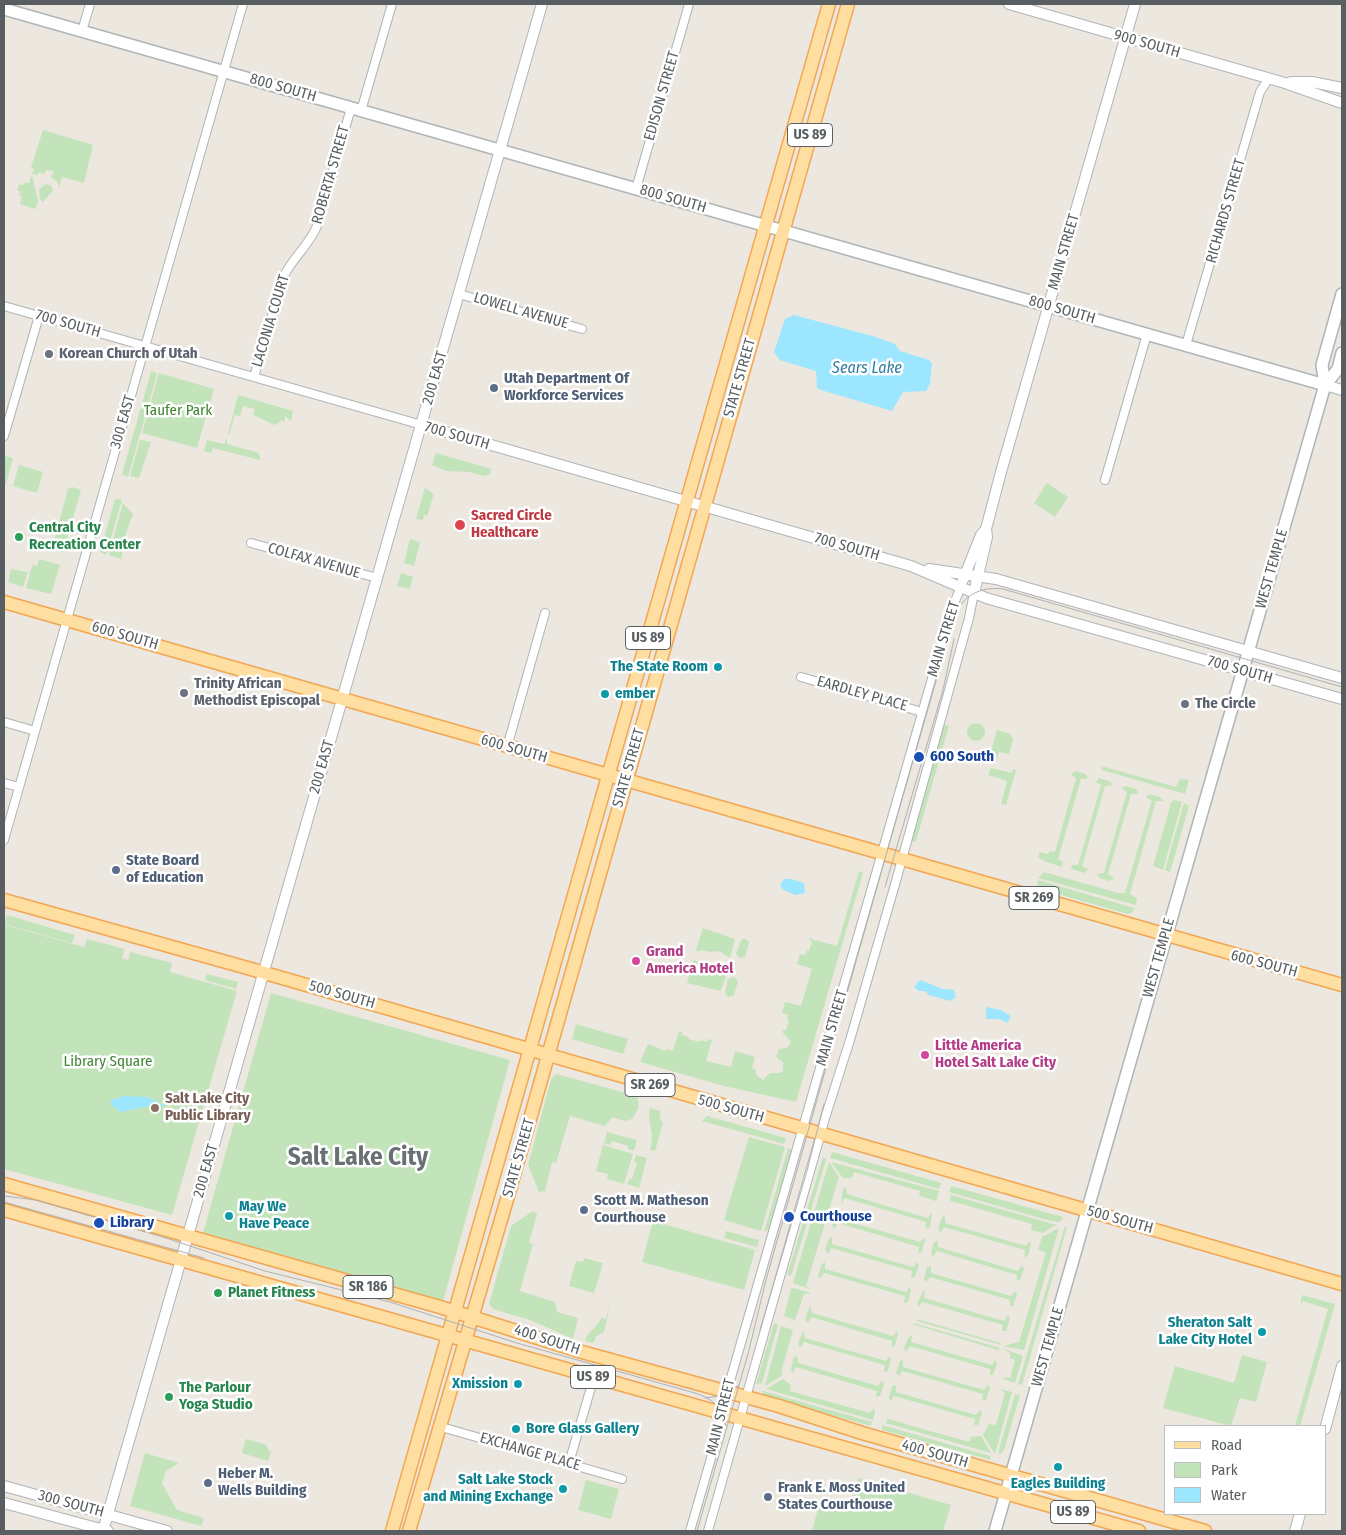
<!DOCTYPE html>
<style>
body{margin:0}
#map{position:relative;width:1346px;height:1535px;overflow:hidden;background:#ece7df;font-family:"Fira Sans Condensed",sans-serif}
canvas{display:block}
.frame{position:absolute;inset:0;border:5px solid #585e61;pointer-events:none}
.legend{position:absolute;left:1164px;top:1425px;width:162px;height:90px;box-sizing:border-box;background:#fff;border:1px solid #bcbfc0;margin:0;padding:6px 9px;list-style:none;font-size:15px;color:#585e61}
.legend li{display:flex;align-items:center;gap:10px;height:25px}
.legend b{width:25px;border:1px solid #bcbfc0}
</style>
<div id="map">
<canvas width="1346" height="1535"></canvas>
<div class="frame"></div>
<ul class="legend">
<li><b style="height:6px;background:#ffdea1"></b>Road</li>
<li><b style="height:14px;background:#c3e4bb"></b>Park</li>
<li><b style="height:14px;background:#9ce7ff"></b>Water</li>
</ul>
</div>
<script>
const ctx = document.querySelector('canvas').getContext('2d');
ctx.lineJoin = 'round';
function paint(path, color) { ctx.fillStyle = color; ctx.fill(path, 'evenodd'); }
function stroke(path, color, width, dash) { ctx.strokeStyle = color; ctx.lineWidth = width; ctx.lineCap = dash ? 'butt' : 'round'; ctx.setLineDash(dash || []); ctx.stroke(path); }
function drawText(font, color, halo, rows, align = 'center') {
  ctx.font = font + ' "Fira Sans Condensed",sans-serif'; ctx.lineWidth = 5; ctx.setLineDash([]); ctx.textBaseline = 'middle'; ctx.strokeStyle = halo; ctx.fillStyle = color; for (const [text, x, y, turn = 0] of rows) {
    ctx.save(); ctx.translate(x, y); ctx.rotate((+turn || 0) * Math.PI / 180); ctx.textAlign = isNaN(turn) ? turn : align; if (halo) ctx.strokeText(text, 0, 0); ctx.fillText(text, 0, 0); ctx.restore();
  }
}
paint(new Path2D(`
 M43,130l50,15 -9,38 -22,-6 -3,10 -2,-6 -6,-4 3,-6 -8,-1 -2,5 -4,-3 -3,3 -5,-1 2,-5 -3,-2z
 M32,175l6,26 -3,8 -15,-5 2,-8 -3,-1 1,-4 -3,-1 2,-6 4,1 1,-2h5z
 M46,184l5,2 2,5 -10,11 -3,-3 -1,-10z
 M153,371l4,3 -29,103 -6,-3 29,-102z
 M159,373l55,16 -17,59 -55,-15z
 M238,395l55,16 -2,10 -6,-5 -1,7 -2,-3 -7,5 -3,-1 -19,-9 2,-6 -12,-3 -3,10 -5,-1 -6,20 -1,-1z
 M227,438v6l32,9 1,7 -47,-12 -2,5 -7,-2 3,-11 17,4z
 M140,440l11,2 -12,36 -9,-2z
 M436,453l55,16 -1,5 -5,2 -16,-4 -23,-1 -14,-6z
 M4,456l9,2 -7,26 -2,-1z
 M19,465l24,7 -6,21 -24,-7z
 M1047,483l21,14 -13,20 -21,-14z
 M72,487l9,3 -18,63 -11,-5 16,-59z
 M425,488l9,6 -7,22 -3,-1 -1,5 -7,-1z
 M115,499l7,1 -16,55 -6,-3z
 M123,503l10,11 -13,36 3,1 -2,8 -12,-4z
 M410,539l10,3 -6,24 -10,-3z
 M39,559l21,6 -9,29 -25,-6 6,-23 5,1z
 M11,569l17,3 -5,15 -15,-5z
 M401,573l12,4 -3,12 -13,-3z
 M967 732a9 9 0 1 1 18 0a9 9 0 1 1-18 0Z
 M943,724l6,2 -33,115 -3,1 -3,-2z
 M997,730l13,4 3,5 -4,15 -10,-2 -3,10 -3,-1v-2l-15,-5v-2l12,3z
 M1101,766l75,21 4,-8 9,1 -4,14 -83,-24z
 M991,768l21,5 1,-4 3,1 -10,35 -5,-1 6,-23 -19,-6z
 M1076,771l9,3 3,3 -2,2h-5l-23,80 5,3 -1,5 -18,-6 -6,-4 2,-5 8,2 2,-3 5,1 21,-74 -5,-4z
 M1099,778l12,4 1,3 -7,1 -23,80 6,3 -3,4 -14,-4 1,-4h6l23,-80 -5,-3z
 M1126,786l10,3 2,3 -1,2h-6l-23,80 6,4 -5,3 -9,-3 -3,-4 7,-1 23,-81 -6,-4z
 M1149,794l11,3 3,4h-7l-26,93 7,4 -1,7 -98,-27 6,-6 74,21h7l27,-93 -6,-2z
 M1174,800l8,2 -19,68 -10,-4 18,-63z
 M1184,803l5,3 -19,66 -5,-2z
 M859,871l4,2 -67,229 -72,-16 -84,-24 8,-18 17,7 1,-2 7,2 6,-20 3,1v3l7,2v2l10,3 1,-2 7,2 1,-3 4,1 -6,21 25,6 4,-16 20,6 -3,11 4,2v5l7,5 7,-7h9l4,-2v-9l-7,-5 3,-8 8,-1 4,-6 -8,-9v-3h3l3,-10 -2,-1 1,-4 -6,-2 3,-11 16,4 11,-37 -15,-5 3,-10 5,1 2,-5 2,1 3,-10 -3,-1 1,-3 1,2 26,7z
 M1038,880l96,28 -1,4 -5,2 -91,-26z
 M7,915l68,20 -3,8 -68,-19z
 M5,925l79,22 3,-8 38,10 -3,9 6,2 2,-8 42,11 -2,9 67,19 -65,224 -168,-46z
 M703,928l32,11 -5,19 -11,-7 -9,1 -8,-2 -4,2 -2,-2z
 M742,939h4l3,3 -4,15 -5,1 -4,-4z
 M695,960l16,11 16,1 -6,19 -34,-8 6,-22z
 M207,974l31,8 -2,7 -31,-9z
 M734,977l4,4 -4,14 -6,2 -3,-5 3,-13z
 M271,993l239,67 -67,241 -240,-68z
 M576,1024l52,15 -5,15 -51,-15z
 M556,1074l81,22 2,11 -7,12 -7,2 -13,-4 -7,9 -35,-10 -14,47 -4,-1 -7,29 -6,1 -11,-27 23,-86z
 M650,1108l10,3v7l3,5 -8,28 -5,-1c6,-19 -4,-27 0,-42z
 M707,1116l79,22 -2,6 -82,-23z
 M607,1132l30,8 -3,11 -6,-2v-3l-16,-5 -2,4 -6,-2z
 M749,1137l36,10 -24,84 -37,-11z
 M603,1145l30,9 -9,30 -17,-5 1,-5 -12,-3z
 M788,1148l5,2 -23,78 -6,4z
 M832,1152l109,31 -2,6 -109,-31z
 M636,1155l11,3 -8,30 -12,-4 2,-5h3l5,-16 -3,-2z
 M823,1157l3,3 -35,116 -4,-1z
 M829,1162l10,15 -33,109 6,4 -19,-7z
 M831,1162l108,29 -3,10 -17,-5 1,-5 -66,-19 -2,6h-9z
 M951,1186l112,31 -3,5 -9,-1 -102,-29z
 M846,1187l1,7 80,24 5,-5 -2,14 -5,2 1,-7 -81,-24 -4,6 2,-15z
 M951,1195l102,29h4l-14,9 -12,-3 1,-6 -81,-23 -2,4z
 M533,1211l4,3 -8,29 4,1 -13,47 35,11 2,10 21,6 -5,21 -43,-19 -37,-11 -4,-5 22,-78z
 M838,1212l1,7 81,23 4,-5 1,3 -3,12 -4,1 1,-6 -81,-24 -4,6 -2,-3 4,-12z
 M945,1216v7l81,23 4,-5 1,3 -3,12 -4,1 1,-7 -81,-23 -4,6 -2,-4 4,-12z
 M653,1221l102,29 -11,40 -102,-28z
 M1065,1226l2,1 -45,158 -4,-1z
 M1059,1228l-35,122 -21,-4 16,-4 27,-90 -8,-2 4,-13z
 M726,1231l33,9 -2,7 -33,-9z
 M832,1237v7l81,23 4,-5 2,3 -4,12 -4,1 1,-7 -81,-23 -3,6 -3,-4 4,-11z
 M937,1241l1,6 80,24 4,-6 2,4 -4,11 -3,1v-6l-80,-24 -4,6 -2,-3 3,-12z
 M584,1258l19,5 -9,30 -25,-7 7,-25 7,1z
 M825,1262v7l81,23 4,-5 1,3 -3,12 -4,1 1,-7 -81,-23 -4,6 -2,-4 4,-11z
 M931,1266v7l80,23 4,-5 2,3 -4,12h-3v-6l-80,-23 -4,6 -2,-4 3,-12z
 M794,1288l17,5 -7,1 -9,26 -11,-4 7,-27z
 M923,1291l2,1 -1,6 80,23 4,-6 2,4 -4,12h-4l1,-6 -81,-23 -3,5 -2,-3z
 M1302,1295l33,9 -35,122h-5l33,-117 -25,-8 -3,6z
 M611,1301l-7,31 -8,4 -2,7 -9,-2c3,-11 13,-13 16,-23l5,1z
 M811,1306l1,7 81,23 4,-5 1,3 -3,12 -4,1 1,-6 -81,-24 -3,6 -3,-3 4,-12z
 M917,1319l83,24 1,2 -84,-24z
 M774,1323l4,2 -16,58 -6,1z
 M914,1323l86,25 -2,2 -86,-26z
 M781,1326l12,4 -12,42 2,3 -18,11z
 M804,1331l1,7 81,23 4,-5 1,3 -3,12 -4,1 1,-7 -81,-23 -4,6 -2,-4 4,-11z
 M910,1335l2,1 -1,6 81,23 3,-5 2,3 -4,12h-3v-6l-80,-23 -4,6 -2,-4z
 M1002,1348l21,8 -8,27 -12,-4 2,-2 5,1 5,-18 -5,-2v-5z
 M1242,1355l25,7 -11,40 -16,-4 -9,28 -68,-18 12,-42 59,17z
 M797,1356l1,7 80,23 4,-5 2,3 -4,12 -4,1 1,-6 -81,-24 -3,6 -2,-4 3,-12z
 M903,1360v7l81,23 4,-5 2,3 -4,12h-4l1,-6 -81,-23 -3,5 -3,-3 4,-12z
 M783,1379l8,6 -1,6 80,22 4,-5 1,3 -2,9 -107,-31z
 M896,1385v7l80,23 4,-5 2,3 -4,12h-4l1,-6 -81,-23 -3,5 -2,-3 3,-12z
 M1000,1389l12,3 -17,62 -12,-19 6,-11 7,1 9,-32z
 M763,1391l109,31 -1,4 -108,-30z
 M1015,1394l5,1 -16,55 -3,4 -3,-1z
 M889,1414l-1,5 81,23 2,-5 10,-1 10,17 -105,-30z
 M882,1425l108,31 1,4 -109,-30z
 M246,1439l21,6 1,5 3,1 -3,10 -26,-8z
 M145,1453l34,10 -13,8 -4,12 15,27 27,8 -3,8 -71,-20z
 M858,1478l93,27 -8,26h-131l8,-30 29,8z
 M586,1480l33,9 -8,30 -33,-9z`), '#c3e4bb');
paint(new Path2D(`
 M794,315l82,22 19,7 5,7 29,9 3,3 -2,21 -4,7 -23,1 -11,19 -71,-21 -4,-2 -1,-17 -36,-11 -6,-8 11,-33z
 M784,879h7l13,4 1,10 -10,2 -13,-6 -2,-4z
 M920,980l23,9 11,1 2,7 -6,4 -21,-6 -4,-4h-6l-5,-4z
 M986,1007l15,3 10,6 -4,7 -7,-4h-14z
 M125,1096l22,1 19,9h-17l-28,6 -10,-7v-5z`), '#9ce7ff');
const minor = new Path2D(`
 M82,31l8,-27
 M361,111l31,-107
 M636,189l53,-185
 M459,294l123,35
 M4,306l418,119
 M1186,345l74,-253 9,-14
 M254,377l29,-99c8,-19 26,-32 34,-52l34,-118
 M4,436l35,-120
 M1105,480l42,-146
 M251,543l126,35
 M801,677l121,35
 M4,722l31,9
 M507,747l38,-134
 M4,783l15,4
 M4,840l239,-836
 M438,1426l184,53
 M569,1463l25,-86
 M690,1531l26,-90 12,-53 224,-779 9,-23
 M708,1531l118,-416 24,-75 46,-159 73,-263 5,-25`);
const tertiary = new Path2D(`
 M1009,4l276,79 57,20
 M1291,82h21l30,6
 M1325,385l17,5
 M422,425l489,141 75,32 356,101
 M929,569l67,10 346,99
 M963,580l18,-45 5,-6
 M974,593l13,-56 -1,-8 15,-57 134,-468
 M1325,1429l17,-63
 M4,1486l163,45
 M4,1503l104,28
 M103,1531l439,-1527
 M1295,1531l5,-17`);
const secondary = new Path2D(`
 M4,9l1321,376
 M1325,385l-3,-20 20,-71
 M995,1531l330,-1146 13,-16 4,-16`);
const primary = new Path2D(`
 M4,602l1338,383
 M4,900l240,67 1098,317
 M4,1184l436,123 142,45 197,54 83,27 343,98
 M4,1210l1135,321
 M392,1531l437,-1527
 M409,1531l99,-335 340,-1192`);
stroke(minor, '#b1b4b8', 10);
stroke(tertiary, '#b1b4b8', 12);
stroke(secondary, '#afb5b8', 14);
stroke(primary, '#f2a652', 15);
stroke(minor, '#fff', 8);
stroke(tertiary, '#fff', 10);
stroke(secondary, '#fff', 11);
stroke(primary, '#ffdea1', 12);
stroke(new Path2D(`
 M885,887l58,-197 11,-51
 M4,1196l32,4 130,38 99,33 125,31 127,41 178,50c17,5 28,15 31,33
 M4,1202l200,56
 M760,1330l47,-159 17,-67
 M705,1398l16,-2 18,-11
 M697,1531l51,-177 18,-74 187,-662c9,-22 27,-32 50,-29l339,98`), '#afb0b1', 1);
for (const [x, y, r, color] of [
 [49,354,5,"#6b7280"],
 [494,388,5,"#5c6f8a"],
 [460,525,6,"#e0444e"],
 [19,537,5,"#2e9e5b"],
 [718,667,5,"#0f9aa8"],
 [184,693,5,"#6b7280"],
 [605,694,5,"#0f9aa8"],
 [1185,704,5,"#6b7280"],
 [919,757,6,"#1a4fb4"],
 [116,870,5,"#5c6f8a"],
 [636,961,5,"#d1479c"],
 [925,1055,5,"#d1479c"],
 [155,1108,5,"#8d6e63"],
 [584,1210,5,"#5c6f8a"],
 [229,1216,5,"#0f9aa8"],
 [789,1217,6,"#1a4fb4"],
 [99,1223,6,"#1a4fb4"],
 [218,1293,5,"#2e9e5b"],
 [1262,1332,5,"#0f9aa8"],
 [518,1384,5,"#0f9aa8"],
 [169,1397,5,"#2e9e5b"],
 [516,1429,5,"#0f9aa8"],
 [1058,1467,5,"#0f9aa8"],
 [208,1483,5,"#5c6f8a"],
 [563,1489,5,"#0f9aa8"],
 [768,1497,5,"#5c6f8a"]
]) { const dot = new Path2D(); dot.arc(x, y, r, 0, 2 * Math.PI); ctx.fillStyle = color; ctx.fill(dot); stroke(dot, '#fff', 2); }
for (const [x, y, w] of [
 [810,135,45],
 [648,638,45],
 [1034,898,50],
 [650,1085,50],
 [368,1287,50],
 [593,1377,45],
 [1073,1512,45]
]) { const box = new Path2D(); box.roundRect(x - w / 2, y - 11.5, w, 23, 4); ctx.fillStyle = '#fff'; ctx.fill(box); stroke(box, '#585e61', 1); }
drawText('bold 14px', '#585e61', null, [
 ["US 89",810,135],
 ["US 89",648,638],
 ["SR 269",1034,898],
 ["SR 269",650,1085],
 ["SR 186",368,1287],
 ["US 89",593,1377],
 ["US 89",1073,1512]
]);
drawText('15px', '#585e61', '#fff', [
 ["900 SOUTH",1147,44,16],
 ["800 SOUTH",283,88,16],
 ["EDISON STREET",662,96,-74],
 ["ROBERTA STREET",331,175,-74],
 ["800 SOUTH",673,199,16],
 ["RICHARDS STREET",1226,211,-74],
 ["MAIN STREET",1064,252,-74],
 ["800 SOUTH",1062,310,16],
 ["LOWELL AVENUE",521,311,16],
 ["LACONIA COURT",271,321,-73],
 ["700 SOUTH",68,324,16],
 ["200 EAST",435,378,-74],
 ["STATE STREET",740,378,-74],
 ["300 EAST",123,422,-74],
 ["700 SOUTH",457,436,16],
 ["700 SOUTH",847,547,16],
 ["COLFAX AVENUE",314,561,16],
 ["WEST TEMPLE",1272,569,-74],
 ["600 SOUTH",125,636,16],
 ["MAIN STREET",944,639,-73],
 ["700 SOUTH",1240,670,16],
 ["EARDLEY PLACE",862,694,16],
 ["600 SOUTH",514,749,16],
 ["200 EAST",322,767,-74],
 ["STATE STREET",629,768,-74],
 ["WEST TEMPLE",1159,958,-74],
 ["600 SOUTH",1264,964,15],
 ["500 SOUTH",342,995,16],
 ["MAIN STREET",832,1028,-74],
 ["500 SOUTH",731,1109,16],
 ["STATE STREET",519,1158,-74],
 ["200 EAST",206,1171,-74],
 ["500 SOUTH",1120,1220,16],
 ["400 SOUTH",547,1340,18],
 ["WEST TEMPLE",1048,1347,-74],
 ["MAIN STREET",721,1417,-76],
 ["EXCHANGE PLACE",530,1452,16],
 ["400 SOUTH",935,1454,16],
 ["300 SOUTH",71,1504,15]
]);
drawText('bold 15px', '#5b616d', '#fff', [
 ["Korean Church of Utah",59,354],
 ["Trinity African",194,684],
 ["Methodist Episcopal",194,701],
 ["The Circle",1195,704]
], 'left');
drawText('bold 15px', '#4e5e75', '#fff', [
 ["Utah Department Of",504,379],
 ["Workforce Services",504,396],
 ["State Board",126,861],
 ["of Education",126,878],
 ["Scott M. Matheson",594,1201],
 ["Courthouse",594,1218],
 ["Heber M.",218,1474],
 ["Wells Building",218,1491],
 ["Frank E. Moss United",778,1488],
 ["States Courthouse",778,1505]
], 'left');
drawText('15px', '#408534', '#fff', [
 ["Taufer Park",178,411],
 ["Library Square",108,1062]
]);
drawText('bold 15px', '#be3a42', '#fff', [
 ["Sacred Circle",471,516],
 ["Healthcare",471,533]
], 'left');
drawText('bold 15px', '#27864d', '#fff', [
 ["Central City",29,528],
 ["Recreation Center",29,545],
 ["Planet Fitness",228,1293],
 ["The Parlour",179,1388],
 ["Yoga Studio",179,1405]
], 'left');
drawText('bold 15px', '#0d838f', '#fff', [
 ["The State Room",708,667],
 ["ember",615,694,"left"],
 ["May We",239,1207,"left"],
 ["Have Peace",239,1224,"left"],
 ["Sheraton Salt",1252,1323],
 ["Lake City Hotel",1252,1340],
 ["Xmission",508,1384],
 ["Bore Glass Gallery",526,1429,"left"],
 ["Salt Lake Stock",553,1480],
 ["and Mining Exchange",553,1497],
 ["Eagles Building",1058,1484,"center"]
], 'right');
drawText('bold 15px', '#164399', '#fff', [
 ["600 South",930,757],
 ["Courthouse",800,1217],
 ["Library",110,1223]
], 'left');
drawText('bold 15px', '#b23c85', '#fff', [
 ["Grand",646,952],
 ["America Hotel",646,969],
 ["Little America",935,1046],
 ["Hotel Salt Lake City",935,1063]
], 'left');
drawText('bold 15px', '#785e54', '#fff', [
 ["Salt Lake City",165,1099],
 ["Public Library",165,1116]
], 'left');
drawText('italic 16px', '#367e9f', '#fff', [
 ["Sears Lake",867,369]
]);
drawText('bold 25px', '#697073', '#fff', [
 ["Salt Lake City",358,1158]
]);
</script>
